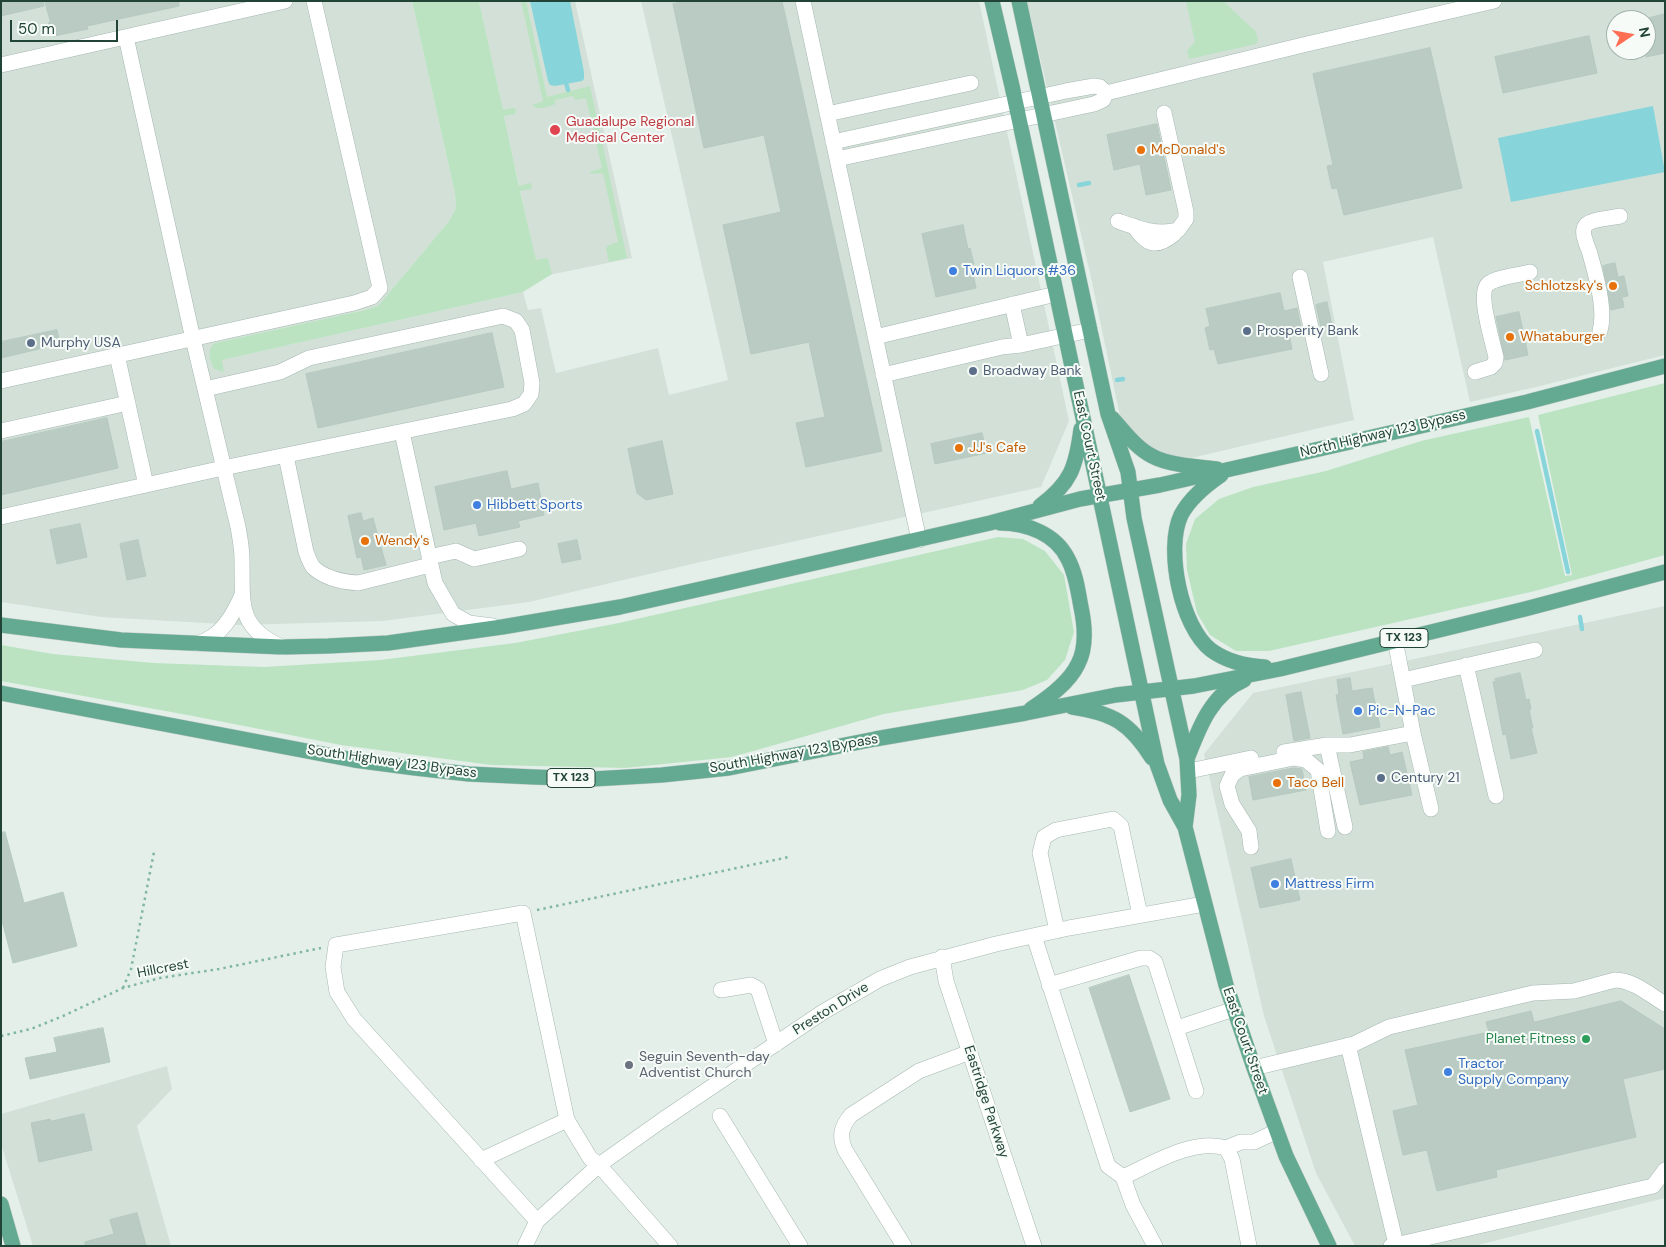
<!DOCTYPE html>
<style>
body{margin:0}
#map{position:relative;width:1666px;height:1247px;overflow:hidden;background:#e4efea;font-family:"DM Sans",sans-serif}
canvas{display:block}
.frame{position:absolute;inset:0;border:2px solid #214437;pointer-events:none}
.north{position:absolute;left:1606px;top:10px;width:50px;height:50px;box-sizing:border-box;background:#f6fbf8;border:1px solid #a1b2ab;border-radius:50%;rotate:78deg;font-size:14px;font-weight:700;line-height:20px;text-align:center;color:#214437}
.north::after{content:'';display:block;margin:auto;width:18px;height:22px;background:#ff6e53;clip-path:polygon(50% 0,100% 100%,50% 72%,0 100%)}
.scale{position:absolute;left:10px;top:20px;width:108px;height:22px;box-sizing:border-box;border:2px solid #214437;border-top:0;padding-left:6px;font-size:15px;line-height:18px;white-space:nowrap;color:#214437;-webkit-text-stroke:4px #f6fbf8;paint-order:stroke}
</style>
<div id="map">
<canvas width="1666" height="1247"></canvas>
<div class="frame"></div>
<div class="north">N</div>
<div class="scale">50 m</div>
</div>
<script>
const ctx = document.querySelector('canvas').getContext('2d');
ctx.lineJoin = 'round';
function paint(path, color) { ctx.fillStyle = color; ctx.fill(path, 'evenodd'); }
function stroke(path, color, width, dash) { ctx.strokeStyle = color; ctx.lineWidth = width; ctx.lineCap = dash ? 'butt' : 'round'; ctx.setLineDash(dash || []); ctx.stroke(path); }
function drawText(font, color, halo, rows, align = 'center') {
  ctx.font = font + ' "DM Sans",sans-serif'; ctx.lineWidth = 4; ctx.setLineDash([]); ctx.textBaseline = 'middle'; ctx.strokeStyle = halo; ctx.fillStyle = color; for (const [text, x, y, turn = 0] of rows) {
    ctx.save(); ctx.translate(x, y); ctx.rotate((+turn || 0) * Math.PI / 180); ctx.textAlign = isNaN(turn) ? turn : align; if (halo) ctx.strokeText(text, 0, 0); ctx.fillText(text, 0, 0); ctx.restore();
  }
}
paint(new Path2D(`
 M1,1h411l43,193 1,14 -7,13 -71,85 -13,4 -150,33 9,29 -3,-12 302,-68 5,18 13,-2 15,65 102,-25 11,47 59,-15 -87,-379h338l90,420 -28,66 -336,74 -176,41 -146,19 -144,4 -138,-8 -100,-15z
 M479,1h96l57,257 -93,19z
 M1027,1h638v354l-129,32 -66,15 -37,-165 -110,25 31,158 -167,39h-8l-35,-14 -24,-29 -30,-143zM1616,20h30v30h-30z
 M1665,606v592l-191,48h-119l-39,-73 -52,-157 -60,-262 49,-61z
 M167,1066l5,23 -35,37 34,120h-138l-32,-102v-30z`), '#d2e0d8');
paint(new Path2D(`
 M412,1h67l24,109 10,-2 3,1 -1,5 -11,2 15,70 11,-3 2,2 -1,4 -11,2 16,69 11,-2 1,1 4,15 -29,18 -301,68 2,12 -10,-3c-4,-9 -8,-19 1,-26l150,-33 13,-4 71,-85 7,-13 -1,-14z
 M521,1h5l21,96 43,-11 37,172 -18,4 -3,-14 3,-3 9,-3 -15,-69 -13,1v-2l12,-4 -16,-70 -11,2 -2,-4 -18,4v4c-7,3 -18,7 -23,1l11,-4z
 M1186,1h37l33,31 2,8 -2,4 -67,15 -2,-8 8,-9z
 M1665,383v172l-130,36 -266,60h-33l-26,-16 -13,-22 -10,-43 -1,-26 9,-25 24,-20 34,-12 73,-16 95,-30 108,-24 36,159 7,-1 -34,-160z
 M998,537l25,2 22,12 19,24 10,57 -9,28 -18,20 -24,10 -139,24 -152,43 -107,11 -134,-3 -150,-20 -148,-29 -192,-35v-36l52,9 101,9 110,4 116,-7 135,-17 104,-20z`), '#bbe3c2');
paint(new Path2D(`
 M530,1h40l14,71v7l-2,2 -27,5 -5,-1 -2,-4z
 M1653,106l12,66 -154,30 -13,-64z`), '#87d5da');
stroke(new Path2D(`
 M565,79l3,11
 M1079,185l10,-2
 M1117,380l6,-1
 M1537,431l31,141
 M1580,617l2,12`), '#87d5da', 4.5);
const building = new Path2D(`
 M1,1h42l1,5 -43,10z
 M45,1h134v5l-92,20 1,3 -34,7 -9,-6 5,-9z
 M687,1h95l100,450 -76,16 -10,-44 29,-6 -16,-75 -58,12 -28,-129 58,-13 -17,-77 -60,13 -31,-144z
 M1665,14v39l-19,4v-38z
 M1589,36l8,37 -94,20 -8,-36z
 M1430,48l32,140 -118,27 -7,-27 -5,1 -5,-23 6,-1 -20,-91z
 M1157,124l14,66 -25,5 -6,-31 -26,6 -7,-35z
 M963,225l5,24 2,-1 4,16 -3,1 5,23 -40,9 -14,-63z
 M1615,263l3,14 6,-1 4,20 -6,1 2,10 -13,3 -8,-44z
 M1280,293l4,18 13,-3 5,24 -13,2 3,15 -74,15 -4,-15 -4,1 -5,-22 5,-2 -4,-17z
 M1327,302l5,24 -11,2 -5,-23z
 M1519,312l9,43 -23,5 -9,-43z
 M57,330l3,14 -59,14v-16z
 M492,333l12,54 -186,41 -12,-54z
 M107,418l11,50 -117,27v-53z
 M982,433l5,20 -52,11 -4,-20z
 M662,441l11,53 -27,6 -9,-7 -9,-44z
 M507,471l4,18 27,-6 6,32 -26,6 2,6 -41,9 -3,-13 -32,7 -9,-43z
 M361,513l2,8 10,-3 13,47 -22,5 -3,-13 -4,1 -9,-42z
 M80,524l7,33 -30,7 -7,-34z
 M138,540l8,36 -19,4 -7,-36z
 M577,540l4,19 -19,4 -4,-19z
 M1520,673l6,27 3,-1 2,10 -2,1 4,18h-2l6,25 -26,6 -5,-25 -3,1 -10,-53 3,-1 -1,-2z
 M1350,678l2,13 20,-3 8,39 -37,7 -7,-39 3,-1 -2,-14z
 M1301,692l9,46 -16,3 -8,-46z
 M1388,747l2,8 12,-3 10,43 -52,10 -10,-43 14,-3 -1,-7z
 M1294,768l8,1 4,21 -53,10 -4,-23z
 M5,832l19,71 39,-11 14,54 -64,17 -12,-46v-84z
 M1291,859l9,41 -40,8 -9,-40z
 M1129,975l41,124 -40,13 -41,-124z
 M1621,1001l44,28v40l-42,10 13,58 -140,33 1,7 -60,14 -10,-41 -24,5 -10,-44 25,-6 -13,-55 84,-18 -3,-10 45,-11 3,11z
 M103,1028l7,34 -80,17 -5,-21 32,-6 -3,-14z
 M84,1114l8,36 -53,12 -8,-39 19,-4 1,2z
 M137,1213l9,33h-61v-4l29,-8 -4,-14z`);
paint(building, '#b9cbc2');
stroke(building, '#b6cac0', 1);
const minor = new Path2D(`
 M803,1l116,539
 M126,37l67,302 45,188c2,11 4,21 4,32 1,43 -6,68 40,88
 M1,65l284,-64
 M1106,93l201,-49 187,-43
 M827,114l144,-31
 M833,142l233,-51 28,-5 6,1 6,6
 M837,159l257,-55 9,-4 3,-7
 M1118,221c19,7 39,15 60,9l8,-11v-7l-22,-99
 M1134,226c12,19 22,23 40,8
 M1300,277l21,97
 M1012,304l9,41
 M1600,331c6,-21 -4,-56 -10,-77 -1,-5 -4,-9 -5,-15 -2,-4 -2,-11 1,-14 5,-6 27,-7 34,-9
 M875,337l181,-43
 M117,355l29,130
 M1475,372l16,-5 4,-4 1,-6c-3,-14 -19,-64 -8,-73 8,-7 31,-9 42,-12
 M883,375l119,-28 19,-2 69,-15
 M1,381l353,-78 18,-6 8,-9 -66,-287
 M1,431l127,-28
 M402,432l33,151 18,31 16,9 24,3
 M286,456l20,96c2,5 4,11 7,15 11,11 31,15 45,16l72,-18
 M1,517l222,-49 289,-59 12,-5 7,-10 1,-11 -10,-53 -6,-9 -13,-5 -194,42 -29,14 -75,17
 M429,557l27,-6 18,8 45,-10
 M1395,640l18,93 18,76
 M197,644c25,-8 35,-27 45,-49
 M1466,665l30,131
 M1403,680l132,-30
 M1327,745l18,82
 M1284,752l43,-7h23l63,-12
 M1189,771l62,-13
 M1251,847l-2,-16 -17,-27 -5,-18 5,-11 8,-6 54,-11 12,2 12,10 10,61
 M1057,931l-17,-78 4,-16 12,-7 57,-11 8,7 19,89
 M1034,936l74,230 15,11 10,28 22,41
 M942,957l4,24 88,265
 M1049,985l92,-27h8l6,4 41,129
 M721,990l30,-5 7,4 18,55
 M1177,1028l57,-19
 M1348,1045l48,199
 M1254,1068l100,-24 35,-17 144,-34 41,-2 41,-11c18,0 35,15 50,24
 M720,1116l80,130
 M1226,1148l15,-6h13l23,-11
 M481,1160l86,-40
 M1123,1177c29,-13 70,-39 103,-29l6,11 17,87
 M537,1221l-183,-202 -17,-27 -4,-25 3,-22 187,-32 44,207 23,38 9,7 71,81
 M525,1246l12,-25 62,-56 62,-44 162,-109 57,-33 30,-12 86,-23 73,-16 135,-24
 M904,1246l-59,-96c-6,-14 -4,-23 6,-35l68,-44 51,-19
 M1391,1246l262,-60 12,-16`);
const major = new Path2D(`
 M992,1l20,85 145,678 13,36 15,27 41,158 28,83 32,88 43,90
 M1019,1l89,413 20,58 6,46 53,241 2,36 -4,32
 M1112,418c12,13 24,30 40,38 16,9 46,11 65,13
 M1221,475c-16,11 -31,23 -40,40 -16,34 0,112 30,135 15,11 36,16 54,17
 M1040,506c31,-23 36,-39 41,-77
 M1000,523c27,0 56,11 68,36 8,15 10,32 13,48 4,19 6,40 -3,57 -9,19 -30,34 -47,45
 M1,625l120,15 161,7 46,-1 60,-3 114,-16 118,-20 103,-23 267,-61 90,-24 80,-14 367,-83 138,-36
 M1,693l353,67 61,8 54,6 65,3 59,2 69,-4 67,-7 146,-29 151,-26 90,-18 78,-9 86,-17 245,-60 140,-37
 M1072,707c41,6 58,16 80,51
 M1187,759c12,-31 24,-65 57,-79
 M1,1204l12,42`);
stroke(minor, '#a6b8b1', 16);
stroke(major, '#c1cbc7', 16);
stroke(new Path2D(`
 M537,910l252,-53
 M123,988l8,-19 23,-117
 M1,1036l30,-7 32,-13 60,-28 37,-10 59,-9 102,-21`), '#81b7a1', 2.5, [2.5, 4]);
stroke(minor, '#fff', 15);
stroke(major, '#64aa92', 15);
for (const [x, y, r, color] of [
 [555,130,6,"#e0444e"],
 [1141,150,5,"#e8710a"],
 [953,271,5,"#3f7fe0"],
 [1613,286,5,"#e8710a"],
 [1247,331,5,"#5c6f8a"],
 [1510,337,5,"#e8710a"],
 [31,343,5,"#5c6f8a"],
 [973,371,5,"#5c6f8a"],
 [959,448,5,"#e8710a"],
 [477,505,5,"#3f7fe0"],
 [365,541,5,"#e8710a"],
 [1358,711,5,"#3f7fe0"],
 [1381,778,5,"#5c6f8a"],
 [1277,783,5,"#e8710a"],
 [1275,884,5,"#3f7fe0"],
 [1586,1039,5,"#2e9e5b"],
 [629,1065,5,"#6b7280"],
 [1448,1072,5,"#3f7fe0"]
]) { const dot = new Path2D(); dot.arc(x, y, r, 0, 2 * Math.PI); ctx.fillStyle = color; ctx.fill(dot); stroke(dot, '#f6fbf8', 2); }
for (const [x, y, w] of [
 [1404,638,48],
 [571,778,48]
]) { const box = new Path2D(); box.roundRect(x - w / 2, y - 9.5, w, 19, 4); ctx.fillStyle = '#f6fbf8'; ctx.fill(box); stroke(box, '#214437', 1); }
drawText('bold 12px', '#214437', null, [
 ["TX 123",1404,638],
 ["TX 123",571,778]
]);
drawText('14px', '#be3a42', '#f6fbf8', [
 ["Guadalupe Regional",566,122],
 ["Medical Center",566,138]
], 'left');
drawText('14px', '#c56008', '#f6fbf8', [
 ["McDonald's",1151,150],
 ["Schlotzsky's",1603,286,"right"],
 ["Whataburger",1520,337],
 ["JJ's Cafe",969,448],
 ["Wendy's",375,541],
 ["Taco Bell",1287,783]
], 'left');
drawText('14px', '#366cbe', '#f6fbf8', [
 ["Twin Liquors #36",963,271],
 ["Hibbett Sports",487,505],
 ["Pic-N-Pac",1368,711],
 ["Mattress Firm",1285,884],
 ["Tractor",1458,1064],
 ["Supply Company",1458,1080]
], 'left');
drawText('14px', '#4e5e75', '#f6fbf8', [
 ["Prosperity Bank",1257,331],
 ["Murphy USA",41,343],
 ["Broadway Bank",983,371],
 ["Century 21",1391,778]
], 'left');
drawText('14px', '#214437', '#f6fbf8', [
 ["North Highway 123 Bypass",1383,434,-13],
 ["East Court Street",1089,446,78],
 ["South Highway 123 Bypass",794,754,-10],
 ["South Highway 123 Bypass",392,762,8],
 ["Hillcrest",163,969,-11],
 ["Preston Drive",831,1009,-32],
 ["East Court Street",1245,1041,71],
 ["Eastridge Parkway",986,1102,72]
]);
drawText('14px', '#27864d', '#f6fbf8', [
 ["Planet Fitness",1576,1039]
], 'right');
drawText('14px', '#5b616d', '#f6fbf8', [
 ["Seguin Seventh-day",639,1057],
 ["Adventist Church",639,1073]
], 'left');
</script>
